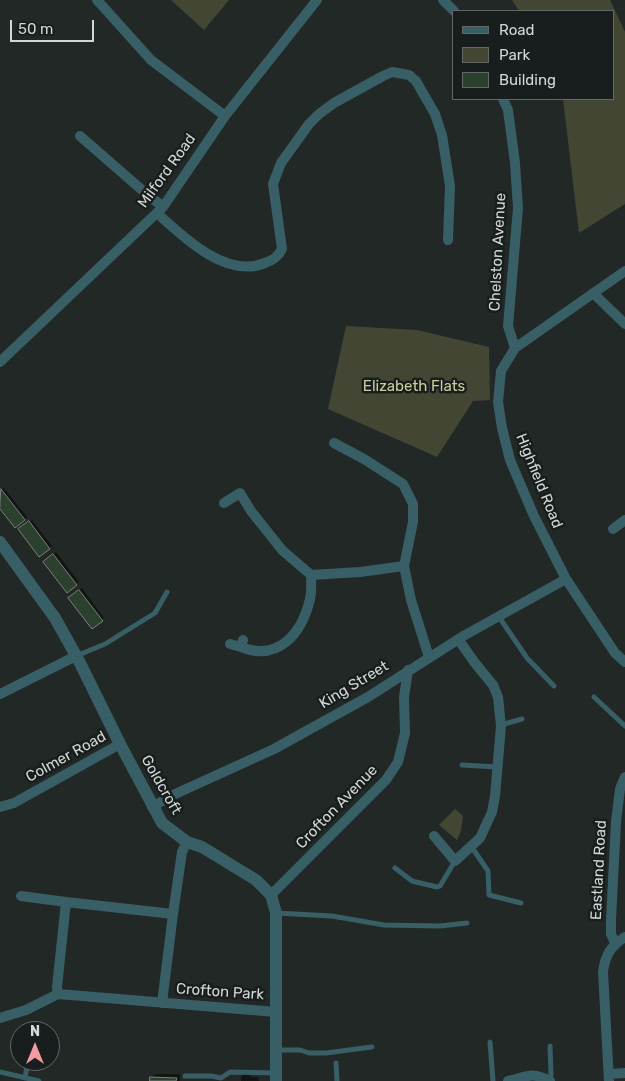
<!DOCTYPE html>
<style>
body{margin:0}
#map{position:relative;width:625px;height:1081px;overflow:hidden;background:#222826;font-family:Rubik,sans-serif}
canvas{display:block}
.legend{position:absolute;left:452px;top:10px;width:162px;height:90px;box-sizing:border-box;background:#181e1d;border:1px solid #636867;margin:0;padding:6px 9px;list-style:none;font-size:15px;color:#d3d7d6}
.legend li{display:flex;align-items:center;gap:10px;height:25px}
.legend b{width:25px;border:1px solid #636867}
.north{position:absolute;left:10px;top:1021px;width:50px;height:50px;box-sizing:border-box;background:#181e1d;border:1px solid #636867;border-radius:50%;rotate:0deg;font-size:14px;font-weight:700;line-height:20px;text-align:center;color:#d3d7d6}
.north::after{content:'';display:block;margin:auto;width:18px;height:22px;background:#f49aa2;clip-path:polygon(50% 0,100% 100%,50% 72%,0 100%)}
.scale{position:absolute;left:10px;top:20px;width:84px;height:22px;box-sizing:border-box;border:2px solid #d3d7d6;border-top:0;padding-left:6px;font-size:15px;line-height:18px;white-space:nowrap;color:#d3d7d6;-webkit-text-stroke:4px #181e1d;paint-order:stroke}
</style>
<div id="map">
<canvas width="625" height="1081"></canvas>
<ul class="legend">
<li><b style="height:6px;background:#385e66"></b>Road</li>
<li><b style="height:14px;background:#444634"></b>Park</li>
<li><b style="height:14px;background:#2c402e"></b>Building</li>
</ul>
<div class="north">N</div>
<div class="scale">50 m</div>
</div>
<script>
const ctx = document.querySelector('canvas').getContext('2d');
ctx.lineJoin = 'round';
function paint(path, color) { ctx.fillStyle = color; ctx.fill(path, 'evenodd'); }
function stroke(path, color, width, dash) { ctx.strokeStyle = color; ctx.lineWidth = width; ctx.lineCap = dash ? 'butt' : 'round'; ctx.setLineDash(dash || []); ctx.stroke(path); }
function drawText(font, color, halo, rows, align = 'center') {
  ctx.font = font + ' Rubik,sans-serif'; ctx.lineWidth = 5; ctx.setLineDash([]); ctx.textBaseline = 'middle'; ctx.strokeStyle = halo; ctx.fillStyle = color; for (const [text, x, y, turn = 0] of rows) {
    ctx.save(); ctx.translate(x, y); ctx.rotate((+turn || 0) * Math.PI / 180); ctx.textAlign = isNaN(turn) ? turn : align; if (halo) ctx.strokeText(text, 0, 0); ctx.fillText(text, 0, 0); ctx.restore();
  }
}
paint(new Path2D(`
 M171,0h58l-25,30z
 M512,0h98l15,32v172l-46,29 -16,-134h51v-88h-95z
 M346,326l71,4 72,17 1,53 -17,1 -36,56 -109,-48z
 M455,809l8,7 -2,15 -4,9 -18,-15z`), '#444634');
paint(new Path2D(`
 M4,488l23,29 -12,10 -15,-20v-16z
 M32,520l20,26 -3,2 -27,-21z
 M56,552l23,30 -12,9 -20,-32z
 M82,588l22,30 -2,2 -30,-24z
 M249,1072l1,5h8l1,4h-18v-4l4,-4z
 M155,1074h25v7h-29v-3z`), '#0007');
const building = new Path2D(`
 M1,489l24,31 -10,8 -15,-19z
 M29,521l21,28 -11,8 -21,-28z
 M53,554l24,31 -10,8 -24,-31z
 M79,590l24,31 -11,8 -24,-31z
 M150,1077l27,1 -1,3h-26z`);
paint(building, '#2c402e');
stroke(building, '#7b807b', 1);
stroke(new Path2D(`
 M499,617l28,41 27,28
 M76,656l29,-12 50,-31 12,-21
 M594,697l31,29
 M501,725l21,-6
 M462,765l35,2
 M471,846l17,25 1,24 32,8
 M395,868l17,13 25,6 3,-1 15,-25
 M276,913l56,3 52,9 56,1 27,-3
 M490,1042l3,39
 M277,1050h23l9,3h17l46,-6
 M336,1063l1,18
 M0,1072l39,9
 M185,1076h26l10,2 9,-6 46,1
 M25,1078l3,-17
 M549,1080l2,-5 -1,-29`), '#385e66', 5);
stroke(new Path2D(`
 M97,0l54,60 74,56
 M443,0l11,11
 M503,99l5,11 7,53 3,45 -10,118 7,22
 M80,136l62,54 21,17
 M157,213c26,24 69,66 108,50 8,-3 13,-6 17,-14l-9,-65 8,-21 28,-39 10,-10 15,-11 49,-27 9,-4 17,3 7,6 19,33 7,21 8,51 -2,54
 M625,271l-110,77 -14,23 -3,31 4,26 8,32 24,56 32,63 49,74 10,9
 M593,293l32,31
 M0,362l163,-155 62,-91 92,-116
 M334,443l30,16 39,25 10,20v18l-9,44 7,34 18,57
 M224,503l16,-10 11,18 31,39 29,25 49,-3 44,-6
 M613,529l12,-9
 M243,640l-2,7c38,15 61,-14 69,-48 2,-8 1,-17 1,-24
 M230,644l11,3
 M0,694l76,-38
 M0,807l14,-4 106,-59
 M152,807l21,-12 101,-46 94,-52 97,-62 101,-56
 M434,836l21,25 25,-23 12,-26 3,-16 6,-70 -3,-29 -5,-12 -18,-22 -17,-24
 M271,895l115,-115 12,-18 7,-29 -1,-36 4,-27
 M21,896l45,6 -9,85 1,7
 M66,902l107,12 9,-62 5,-10
 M615,943l-4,-9v-14l5,-98 4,-33 5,-12
 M162,1003l11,-89
 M0,1018l26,-8 32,-16 218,18
 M610,1074l15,-1
 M508,1081c19,-4 23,-10 42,0
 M609,1081l-6,-109c2,-17 8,-26 22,-35`), '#385e66', 10);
stroke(new Path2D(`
 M0,542l55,76 24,43 41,83 42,79 25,19 15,5 54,33 15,15 5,18v168`), '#385e66', 12);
drawText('15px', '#d3d7d6', '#181e1d', [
 ["Milford Road",167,171,-54],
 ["Chelston Avenue",498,252,-87],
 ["Highfield Road",539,481,68],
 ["King Street",354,685,-31],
 ["Colmer Road",66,757,-29],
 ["Goldcroft",161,785,60],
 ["Crofton Avenue",337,807,-46],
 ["Eastland Road",599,870,-87],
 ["Crofton Park",220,992,4]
]);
drawText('15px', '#c9cf9a', '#181e1d', [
 ["Elizabeth Flats",414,387]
]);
</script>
